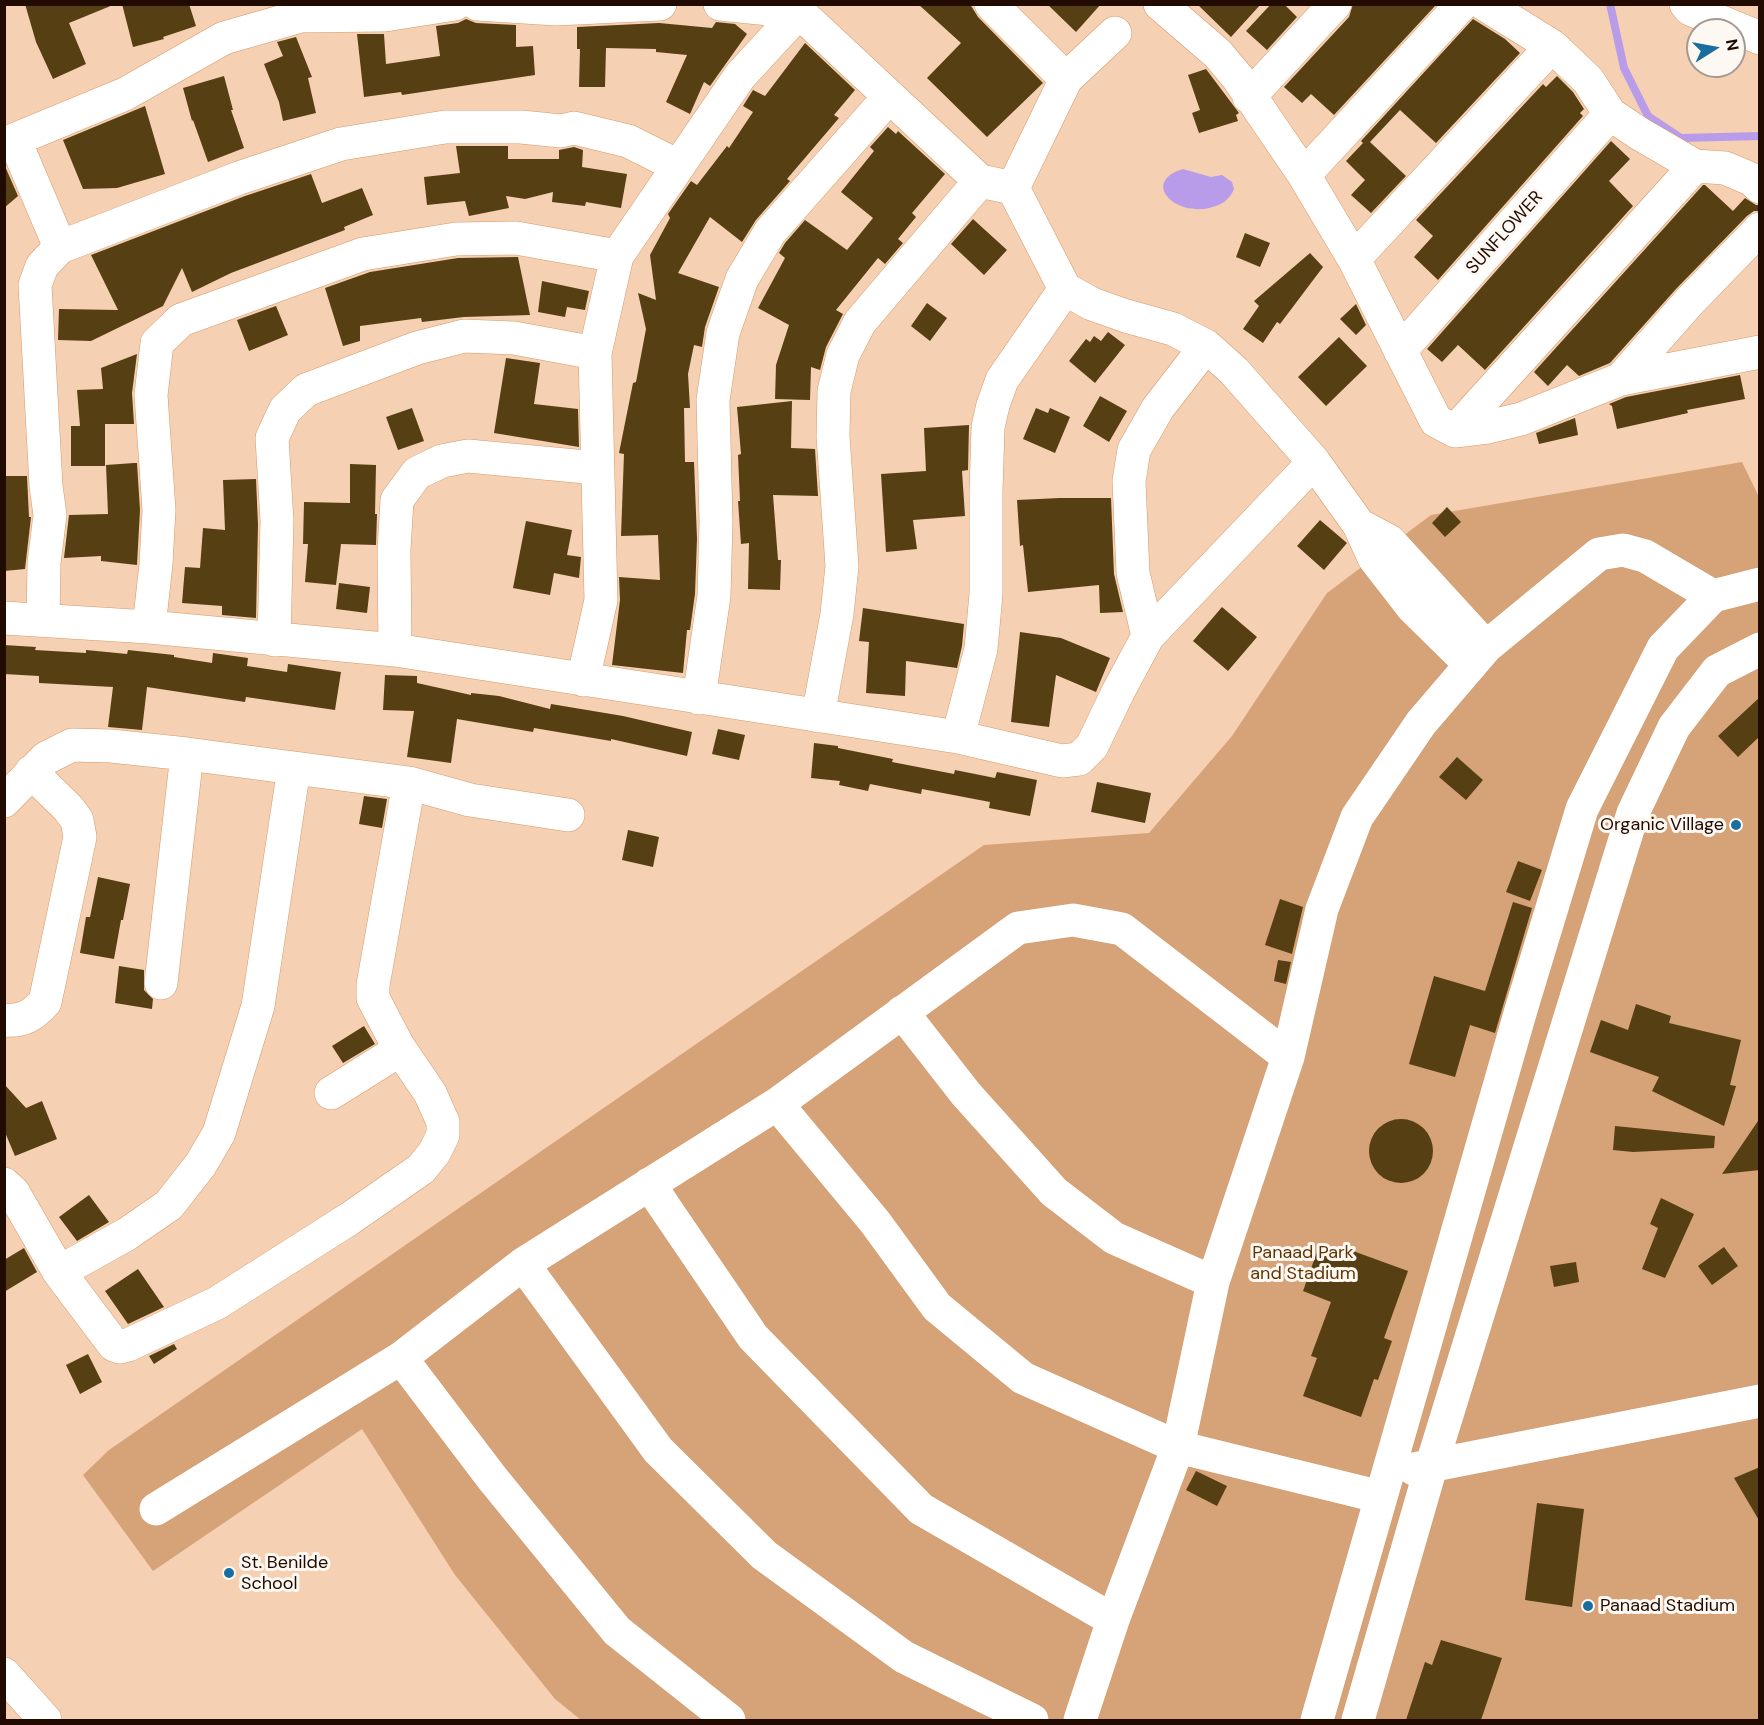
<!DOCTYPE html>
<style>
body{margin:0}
#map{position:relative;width:1764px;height:1725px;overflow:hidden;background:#f6d0b2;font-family:"DM Sans",sans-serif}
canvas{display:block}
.frame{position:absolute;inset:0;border:6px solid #210b00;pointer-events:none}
.north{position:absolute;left:1686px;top:18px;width:60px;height:60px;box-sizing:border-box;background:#fef8f3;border:2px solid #a69992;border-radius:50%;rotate:79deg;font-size:16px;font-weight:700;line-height:24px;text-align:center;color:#210b00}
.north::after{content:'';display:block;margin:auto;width:21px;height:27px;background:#196e9f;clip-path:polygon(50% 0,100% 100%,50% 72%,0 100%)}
</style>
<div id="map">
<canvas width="1764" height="1725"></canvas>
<div class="frame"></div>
<div class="north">N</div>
</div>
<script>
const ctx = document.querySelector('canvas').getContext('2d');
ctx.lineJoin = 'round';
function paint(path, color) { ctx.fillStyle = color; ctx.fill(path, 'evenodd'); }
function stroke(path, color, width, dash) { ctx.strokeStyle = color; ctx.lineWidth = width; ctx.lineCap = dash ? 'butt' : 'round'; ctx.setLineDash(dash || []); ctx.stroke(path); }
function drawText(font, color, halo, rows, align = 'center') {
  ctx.font = font + ' "DM Sans",sans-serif'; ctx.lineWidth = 6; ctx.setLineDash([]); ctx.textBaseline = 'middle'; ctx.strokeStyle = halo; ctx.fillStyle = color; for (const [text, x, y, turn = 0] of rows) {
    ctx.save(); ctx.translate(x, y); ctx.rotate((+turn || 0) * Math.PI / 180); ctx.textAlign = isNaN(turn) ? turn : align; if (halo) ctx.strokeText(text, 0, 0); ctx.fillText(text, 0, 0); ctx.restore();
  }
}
paint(new Path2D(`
 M1742,462l18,37 -1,1221h-1178l-26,-21 -100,-124 -93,-146 -209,142 -70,-96 26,-25 875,-605 165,-12 83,-97 95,-143 104,-78z`), '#d6a277');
paint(new Path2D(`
 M1183,169l28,8 11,-2 10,7 2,7c-5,12 -13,16 -25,19 -35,8 -68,-26 -26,-39z`), '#b89ce9');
stroke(new Path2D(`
 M1610,4l14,64 24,48 33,22 79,-2`), '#b89ce9', 8);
paint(new Path2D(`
 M25,4h88v1l-44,18 17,41 -33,15 -17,-37z
 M122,4h67l7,22 -33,11 1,2 -31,8z
 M918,4h52l8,13 65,66 -56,54 -60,-59 34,-35z
 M1047,4h54l-25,28z
 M1197,4h64l-30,33z
 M1271,4h13l13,13 -30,33 -21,-19z
 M1353,4h80l2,2 -101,109 -23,-21 -9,9 -18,-16 65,-70z
 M466,19l10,4 40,2v22l17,-1 2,29 -133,20 -1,-3 -37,5 -7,-63h27l2,30 54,-8 -4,-30 22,-3z
 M1473,19l32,20 15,14 -84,90 -36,-33 -30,32 36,34 -35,37 -20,-18 14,-15 -19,-19 17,-18 -2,-2z
 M716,22l19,2 12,10 -37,52 -6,-4 -14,32 -24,-12 21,-47 -31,-3v-3l-50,-1 -1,39h-26l1,-38h-3v-22l82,-4 53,5z
 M296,37l16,40 -4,1 8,35 -33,8 -4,-19 -15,-38 19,-8 -6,-14z
 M805,43l50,47 -21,25 5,3 -52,61 3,2 -34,39 -14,22 -32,-25 -32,56 41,14 -14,40 -3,20 -8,-2 -6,29 2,34h-6l1,54h9l3,77 -2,55 -5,36h-3l-4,43 -71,-8 8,-65 -1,-23 41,3 -2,-45 -37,1 3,-82 -5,-1 14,-70 3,-1 10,-53 -8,-36 18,7 -6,-45 20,-37 -2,-4 23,-33 6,4 30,-39 2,2 24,-36 -10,-6 10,-16 12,6z
 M1206,69l33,44 -3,2 2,6 -39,12 -7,-20 8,-3 -12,-35z
 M224,76l9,34h-2l13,38 -36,14 -15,-42 -1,1 -9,-33z
 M1557,76l16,16 11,17 -4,4 3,3 -145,164 -24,-23 19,-21 -17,-16 127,-136 3,3z
 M145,106l20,68 -48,14 -34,1 -20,-49z
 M888,127l8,7 2,-3 47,43 -33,39 4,4 -18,22 5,4 -18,21 -7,-6 -42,52 7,4 -17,33 -6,23 -9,-3 -1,33 -35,-1 1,-34 13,-40 -31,-17 27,-50 -6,-5 6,-10 20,-23 42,30 26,-32 -32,-26 33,-41 -4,-4z
 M1611,141l19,18 -21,22 24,25 -148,164 -27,-25 -16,17 -15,-13z
 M456,146h52v13h51v-9l15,-3 9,3 -1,17 45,7 -6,34 -35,-6 -1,4 -33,-4 1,-10 -28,7 -19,-3 3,12 -40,8 -4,-15 -38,4 -3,-28 36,-4z
 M4,164l14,32 -14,12z
 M311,174l11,29 40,-15 11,27 -29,12 1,3 -114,43 -39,19 -10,-24 -19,38 -72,35 -33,-1 1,-31 59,1 -27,-55 154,-59z
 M1703,185h2l28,26 12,-13 11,7h4v6h-6l-7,5 -71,73 -66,74 -31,13 -12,-11 -19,21 -14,-14z
 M973,219l34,31 -23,25 -33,-31z
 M1245,233l25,10 -10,24 -24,-10z
 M1310,253l13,14 -43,57 -3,-2 -14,21 -20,-14 16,-23 -5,-5z
 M518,257l12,58 -66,2 -42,5 -1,-4 -61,8v15l-17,5 -18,-58 45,-16 88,-14z
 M542,281l47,10 -4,19 -18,-3 -2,10 -27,-5z
 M927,303l20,15 -17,23 -19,-15z
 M1356,304l10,21 -10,10 -16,-16z
 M276,306l12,29 -39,16 -12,-31z
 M1108,332l17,13 -30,38 -26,-22 17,-22 4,3 4,-6 7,5z
 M1339,337l28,29 -41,40 -28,-29z
 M137,354l-5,39 2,31h-29v42h-34v-40h9l-3,-36 26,-1 -2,-21z
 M506,358l34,5 -6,41 44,5 1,38 -85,-14z
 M1740,375l5,24 -58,11 1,3 -71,16 -5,-23 -3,-2 17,-7z
 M1100,396l27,15 -18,31 -26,-16z
 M792,401l-1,47 24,1 3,47 -45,-1 5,65h3l-1,30 -32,-1 1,-46 -8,1 -3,-43h2l-2,-46 3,-1 -4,-47z
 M412,408l12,33 -26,9 -12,-33z
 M1036,408l12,5 2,-5 20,9 -15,36 -32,-14z
 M1575,418l3,17 -39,9 -3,-11z
 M969,425l-1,45 -6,1 3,45 -52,4 4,29 -31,3 -5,-78 45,-3 -2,-43z
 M134,463h3l3,47 -3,55 -36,-4v-5l-37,2 5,-43 39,-1 -2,-49z
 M350,464l26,1 -1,49h2l-1,31 -35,-1 -5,41 -31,-3 3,-38h-5l1,-42 46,1z
 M4,476h23l2,41h2l-6,52 -21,2z
 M256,479l2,46 -2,93 -34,-3v-9l-40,-3 3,-36 15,1 3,-40 22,2 -2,-50z
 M1060,498h51l3,76 9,38 -23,1 -1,-28 -71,7 -5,-47 -3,1 -3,-46z
 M1447,507l14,15 -16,15 -13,-14z
 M1320,520l27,23 -23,27 -27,-24z
 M526,521l46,9 -5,25 14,2 -2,21 -25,-5 -4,22 -37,-7z
 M339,583l31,4 -3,26 -31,-4z
 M1222,607l35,30 -29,34 -35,-30z
 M863,608l101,16 -2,22 -5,22 -51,-7 -1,35 -39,-3 3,-51 -10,-1z
 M1020,632l41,6 49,20 -14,34 -40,-17 -7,52 -38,-5z
 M4,645l32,2 -1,3 51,3v-3l41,4 1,-4 46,5v2l38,6 1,-10 35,5 -1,8 40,6 1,-8 53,8 -6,38 -89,-13 -1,5 -98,-15 -5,43 -34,-3 5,-40 -74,-4v-7l-35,-2z
 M385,675l32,1v7l54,12v-2l28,3 51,13 1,-5 72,12 69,16 -5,24 -76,-17v2l-77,-13 -1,4 -76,-13 -6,44 -44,-6 7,-46 -31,-1z
 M1760,697v39l-22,21 -20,-21z
 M718,729l27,6 -6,25 -27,-6z
 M814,743l24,3v2l55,11 -1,3 62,12 1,-4 40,8 2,-6 40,8 -7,36 -41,-8 1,-6 -68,-13 -1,5 -51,-10 -2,7 -29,-6 1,-4 -29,-3z
 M1457,757l26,23 -17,20 -27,-23z
 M1097,782l54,11 -6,30 -54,-11z
 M364,796l23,3 -5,29 -23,-4z
 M628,830l31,7 -6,30 -31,-7z
 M1518,861l24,9 -12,31 -24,-9z
 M98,877l32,7 -7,36h-2l-7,39 -34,-6 6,-36h4z
 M1280,899l23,8 -11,47 -27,-9z
 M1513,902l19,6 -37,125 -25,-8 -15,52 -46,-13 25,-88 51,15z
 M1278,960l13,2 -5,22 -12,-3z
 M119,966l25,4v20l9,9 -1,10 -37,-6z
 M1636,1004l35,12 -2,7 72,17 -11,45 6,1 -12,40 -72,-35 7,-14 -69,-25 11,-32 27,10z
 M364,1026l11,18 -32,19 -11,-17z
 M4,1084l22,24 16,-7 15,38 -42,17 -11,-26z
 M1760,1118v52l-38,4z
 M1369 1151a32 32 0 1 1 64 0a32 32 0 1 1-64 0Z
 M1615,1126l100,10 -1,12 -81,4 -20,-2z
 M89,1195l20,27 -32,19 -18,-24z
 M1661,1198l33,16 -29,64 -23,-9 16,-41 -8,-4z
 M1724,1247l14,19 -26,19 -14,-19z
 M24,1248l13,24 -33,20v-32z
 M1318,1249l31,11 4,-9 55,20 -24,67 8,3 -14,39 -4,-1 -13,38 -58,-21 14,-38 -6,-2 20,-54 -28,-11z
 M1576,1262l3,20 -25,5 -4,-21z
 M138,1269l26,38 -36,17 -23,-33z
 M174,1344l3,5 -23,15 -5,-8z
 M88,1354l14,28 -22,12 -14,-29z
 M1760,1467v55l-26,-44z
 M1196,1471l31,15 -10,20 -31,-16z
 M1537,1503l47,6 -12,98 -47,-7z
 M1441,1640l61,18 -21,62h-75l19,-58 7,3z`), '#563f13');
const minor = new Path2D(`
 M477,4l79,5 104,-5
 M720,4l79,8 181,169 33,7 52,101 27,15 34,12 47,13 33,17 28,25 80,91 45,63 15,33 38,49 59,58
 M991,4l75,75
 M1160,4l58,50 20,24 66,97 50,84 82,162 19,10 33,-4 33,-8 100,-40 139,-27
 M1484,4l68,42 36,34 22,34 30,20 55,32 30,2 26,11 9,8
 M1686,4l4,5 70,29
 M1249,97l86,-93
 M15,141l45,106
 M4,144l121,-50 99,-56 77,-22 84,-1 70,-11
 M1304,175l158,-171
 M1013,188l53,-109 49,-46
 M1354,259l198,-213
 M1400,351l210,-237
 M1621,379l68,-77 71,-73
 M1455,431l240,-265
 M1359,525l30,16 97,106
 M4,618l145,9 246,23 563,87 104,24 17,-2 13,-13 26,-54 30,-56 166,-174
 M43,620l1,-57 6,-48 -4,-29 -11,-201 7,-19 18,-19 179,-69 102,-34 104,-17h76l40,4 13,-3 54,13 50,25
 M149,627l7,-63 3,-54 -8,-115 6,-52 24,-23 182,-66 93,-15 60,-1 101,18
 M1148,636l-15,-63 -4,-92 5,-31 24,-42 48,-62
 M274,640l3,-119 -5,-83 13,-28 21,-20 111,-42 47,-12 50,2 81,15
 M395,650l-1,-100 3,-50 20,-27 25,-12 26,-5 129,12
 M583,680l18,-80 -6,-247 22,-97 123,-180 59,-64v-8
 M699,698l15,-102 2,-74 -3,-122 10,-67 19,-54 28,-47 119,-135
 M818,716l19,-102 5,-48 -9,-130 1,-45 9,-36 17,-33 120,-141
 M958,737l23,-88 5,-55v-102l2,-65 5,-22 9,-25 63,-91
 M4,801l42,-43 26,-13 39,1 76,8 222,29 61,17 98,15
 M161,983l26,-229
 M902,1012l64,82 88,98 60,46 99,44
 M4,1020c19,2 29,-5 41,-18l35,-165 -3,-17 -9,-12 -37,-36
 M331,1093l64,-40 3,-7 -25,-48v-13l36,-202
 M777,1104l98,118 62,85 86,71 155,69 203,50
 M4,1184l9,8 46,80 55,73 6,2 8,-2 89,-42 132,-84 72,-50 13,-16 9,-18v-13l-13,-29 -32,-47
 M649,1184l104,153 168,172 192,111
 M523,1264l135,186 106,105 140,102 128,63
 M59,1272l68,-38 42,-29 32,-41 18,-31 39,-127 36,-238
 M401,1358l91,120 125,153 112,89
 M1414,1469l346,-68
 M156,1509l245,-151 122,-94 254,-160 241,-176 55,-8 49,9 166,128
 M4,1674l41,46
 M1080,1720l33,-100 65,-173 35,-165 75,-225 34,-148 35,-92 64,-94 65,-76 113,-93 24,-4 22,6 68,40
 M1317,1720l204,-710 61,-201 81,-161 50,-52 47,-12
 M1358,1720l73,-253 202,-654 41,-86 43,-56 43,-22`);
stroke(minor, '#d69967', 34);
stroke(minor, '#fff', 33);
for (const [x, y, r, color] of [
 [1736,825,6,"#196e9f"],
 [229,1573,6,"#196e9f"],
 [1588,1606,6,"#196e9f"]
]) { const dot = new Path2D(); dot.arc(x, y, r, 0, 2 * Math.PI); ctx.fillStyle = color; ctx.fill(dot); stroke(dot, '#fef8f3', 2); }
drawText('18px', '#210b00', '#fef8f3', [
 ["SUNFLOWER",1505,233,-48]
]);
drawText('18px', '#210b00', '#fef8f3', [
 ["Organic Village",1724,825,"right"],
 ["St. Benilde",241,1563],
 ["School",241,1584],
 ["Panaad Stadium",1600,1606]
], 'left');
drawText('18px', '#603302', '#fef8f3', [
 ["Panaad Park",1303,1253],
 ["and Stadium",1303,1274]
]);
</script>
